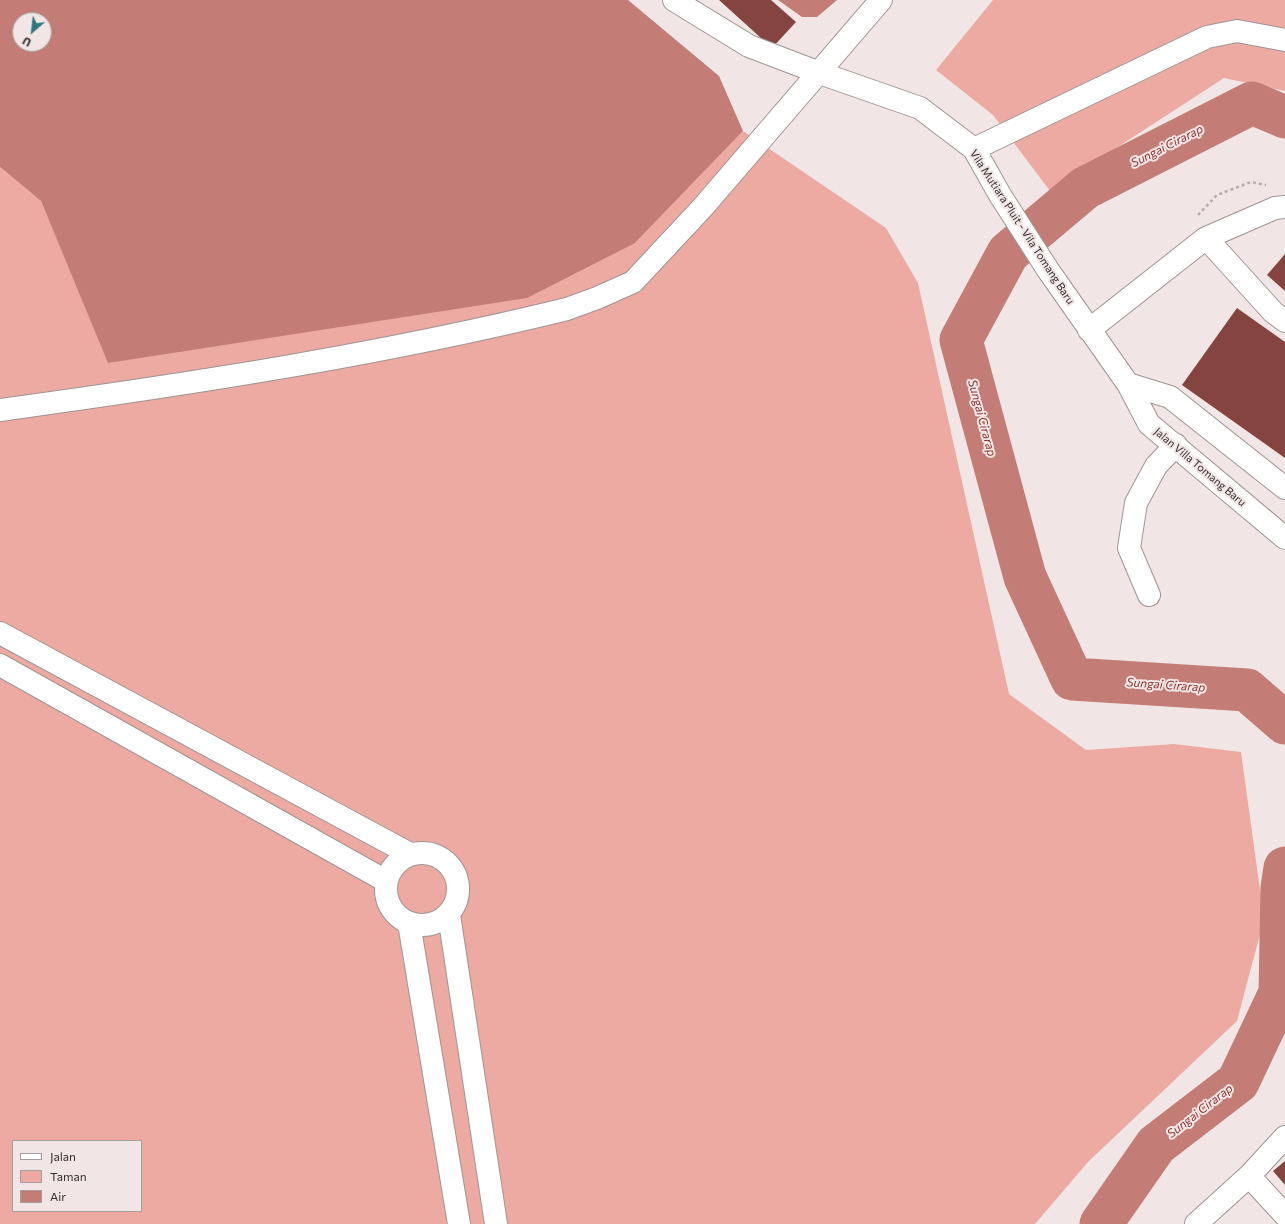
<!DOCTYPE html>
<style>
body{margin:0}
#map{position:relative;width:1285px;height:1224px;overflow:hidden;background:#f1e6e5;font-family:Commissioner,sans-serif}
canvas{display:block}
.legend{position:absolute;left:12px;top:1140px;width:130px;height:72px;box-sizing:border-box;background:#f1e6e5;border:1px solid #a59c9c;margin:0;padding:5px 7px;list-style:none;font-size:12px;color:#322e2e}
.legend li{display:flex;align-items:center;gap:8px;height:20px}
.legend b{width:20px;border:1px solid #a59c9c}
.north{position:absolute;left:12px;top:12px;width:40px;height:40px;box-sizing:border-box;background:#f1e6e5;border:1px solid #a59c9c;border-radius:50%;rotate:208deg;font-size:11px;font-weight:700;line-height:16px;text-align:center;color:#322e2e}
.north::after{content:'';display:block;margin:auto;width:14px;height:18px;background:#2f7880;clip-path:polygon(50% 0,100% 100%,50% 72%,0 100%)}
</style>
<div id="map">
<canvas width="1285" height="1224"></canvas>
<ul class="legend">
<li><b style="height:5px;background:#fff"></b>Jalan</li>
<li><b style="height:11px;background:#ecaaa3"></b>Taman</li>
<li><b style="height:11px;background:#c37c76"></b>Air</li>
</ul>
<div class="north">U</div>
</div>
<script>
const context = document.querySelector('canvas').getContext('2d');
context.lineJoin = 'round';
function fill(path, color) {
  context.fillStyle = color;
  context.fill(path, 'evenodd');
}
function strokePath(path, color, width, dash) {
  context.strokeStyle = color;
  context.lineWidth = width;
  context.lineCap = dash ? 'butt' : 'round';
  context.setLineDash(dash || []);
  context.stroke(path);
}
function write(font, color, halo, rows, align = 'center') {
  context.font = font + ' Commissioner,sans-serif';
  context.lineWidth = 4;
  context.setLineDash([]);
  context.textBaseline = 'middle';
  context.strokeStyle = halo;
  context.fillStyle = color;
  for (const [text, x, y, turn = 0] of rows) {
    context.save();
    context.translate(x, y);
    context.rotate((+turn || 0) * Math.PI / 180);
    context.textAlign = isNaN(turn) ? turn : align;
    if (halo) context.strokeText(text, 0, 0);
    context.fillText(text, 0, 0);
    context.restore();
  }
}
fill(new Path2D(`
 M993,0H1285V91L1224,78L1050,191L993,115L936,70Z
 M743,131L886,228L918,283L1009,694L1086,750L1174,744L1241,752L1264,919L1237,1021L1088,1162L1035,1224H0V167L41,201L109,363L635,243ZM13,1141H141V1211H13Z`), '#ecaaa3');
fill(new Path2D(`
 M0,0H628L719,76L743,131L635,243L527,298L108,363L41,201L0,167ZM20,20H44V44H20Z
 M778,0H837L817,17H802Z`), '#c37c76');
strokePath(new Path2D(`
 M1285,117L1252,103L1085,188L1008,253L961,340L1025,577L1072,679L1247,690L1285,723
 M1101,1224L1156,1145L1238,1082L1280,993L1282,888L1285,868`), '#c37c76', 43);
fill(new Path2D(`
 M719,0H771L796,22L772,48Z
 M1285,254V291L1267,275Z
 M1237,308L1285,342V458L1182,385Z
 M1285,1161V1185L1273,1171Z`), '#854440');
const street = new Path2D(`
 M974,149L1207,37L1237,31L1285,40
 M1206,238L1273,312L1285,321
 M1089,330L1206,238L1275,208L1285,207
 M1149,595L1129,548L1136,503L1156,466L1176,445
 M0,633L410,854
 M0,665L386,881
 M386 889a36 36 0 1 1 72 0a36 36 0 1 1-72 0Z
 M449,915L496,1224
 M409,923L459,1224
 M1249,1176L1285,1215
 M1196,1224L1249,1176L1285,1137`);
const secondary = new Path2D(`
 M674,0L749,46L817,72L920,108L974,149L1000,195L1048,270L1128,384L1149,424L1285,538
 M1128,384L1170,397L1285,488
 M0,410C190,384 380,355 567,309L597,298L633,282L703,207L881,0`);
strokePath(street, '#9f9594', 24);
strokePath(secondary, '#9f9594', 24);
strokePath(new Path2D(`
 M1198,215L1217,195L1251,182L1266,185`), '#b5acab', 2.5, [3, 3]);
strokePath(street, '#fff', 22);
strokePath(secondary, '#fff', 22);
write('11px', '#322e2e', '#f1e6e5', [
 ["Vila Mutiara Pluit - Vila Tomang Baru",1022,227,57],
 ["Jalan Villa Tomang Baru",1200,467,40]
]);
write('italic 12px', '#8c3431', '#f1e6e5', [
 ["Sungai Cirarap",1167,146,-27],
 ["Sungai Cirarap",982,418,75],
 ["Sungai Cirarap",1166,685,4],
 ["Sungai Cirarap",1200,1111,-38]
]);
</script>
